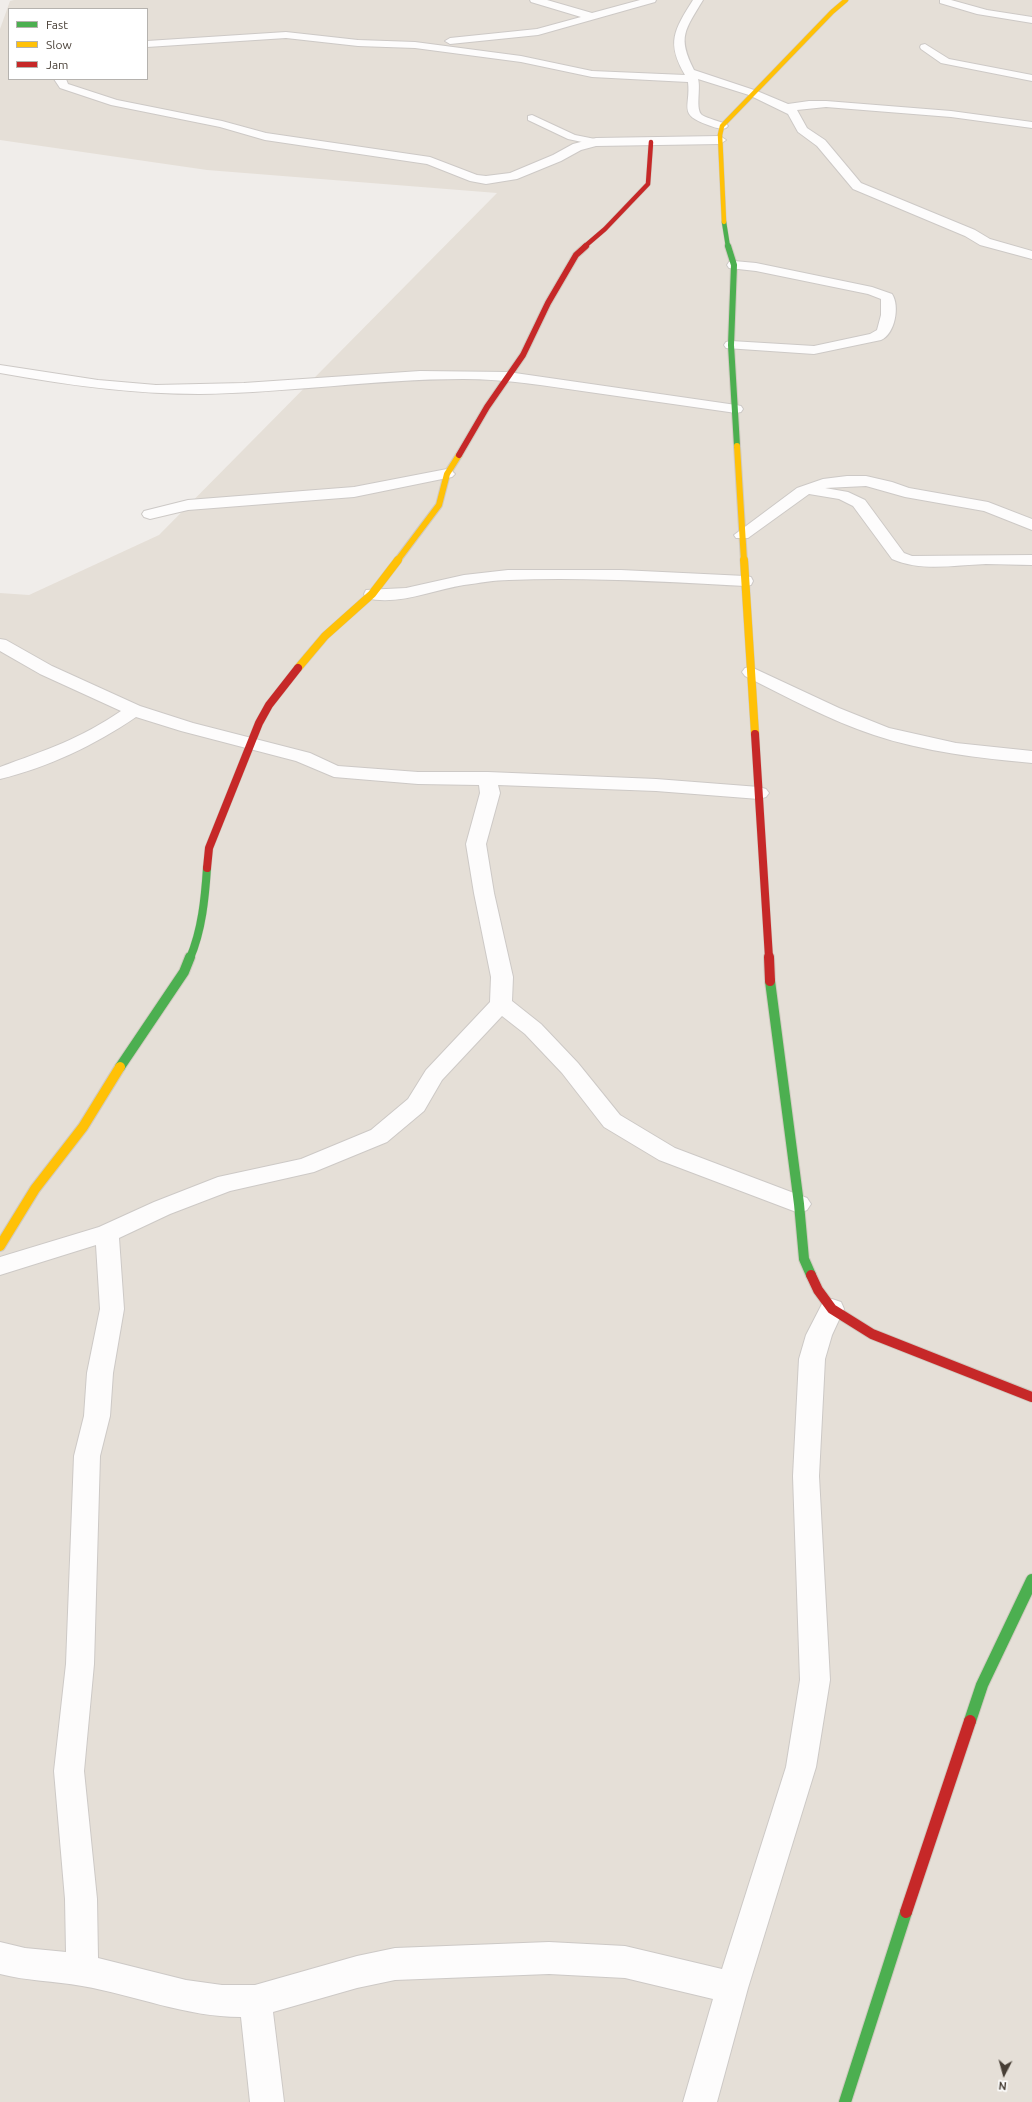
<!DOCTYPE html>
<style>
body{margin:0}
#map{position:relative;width:1032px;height:2102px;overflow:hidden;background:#f0edea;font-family:Ubuntu,sans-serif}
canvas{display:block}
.legend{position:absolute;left:8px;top:8px;width:140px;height:72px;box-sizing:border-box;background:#fff;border:1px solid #b5b2ae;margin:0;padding:5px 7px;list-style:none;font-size:12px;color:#473e35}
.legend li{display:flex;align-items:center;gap:8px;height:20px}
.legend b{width:20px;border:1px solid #b5b2ae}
.north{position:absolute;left:984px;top:2054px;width:40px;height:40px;-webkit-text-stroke:3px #fff;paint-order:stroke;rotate:186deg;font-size:11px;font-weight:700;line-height:16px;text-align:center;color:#473e35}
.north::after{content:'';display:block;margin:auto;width:14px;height:18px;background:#473e35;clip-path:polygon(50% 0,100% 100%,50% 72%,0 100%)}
</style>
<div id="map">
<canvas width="1032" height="2102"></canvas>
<ul class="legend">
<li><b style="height:5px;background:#4caf50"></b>Fast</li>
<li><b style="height:5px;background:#ffc107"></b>Slow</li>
<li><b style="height:5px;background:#c62828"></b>Jam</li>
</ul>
<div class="north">N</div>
</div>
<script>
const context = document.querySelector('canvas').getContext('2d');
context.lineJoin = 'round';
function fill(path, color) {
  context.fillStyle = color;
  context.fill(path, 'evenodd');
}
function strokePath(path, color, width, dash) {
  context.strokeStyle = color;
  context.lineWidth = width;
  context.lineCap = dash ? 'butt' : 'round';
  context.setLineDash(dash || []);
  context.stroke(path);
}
fill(new Path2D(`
 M14,0H1032V2102H0V593L29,595L159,535L497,193L207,170L0,140V29L10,1ZM9,9H147V79H9Z`), '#e5dfd7');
const lane = new Path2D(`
 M532,115L575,135L600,140L601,142L596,145L568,139L528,120V116Z`);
const street = new Path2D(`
 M530,0H547L592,13L640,0H656L655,2L538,35L450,44L445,41L450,38L537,29L581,17L531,2Z
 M693,0H703C685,30 677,37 694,70L757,91L788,104L809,101H826L951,111L1032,122V128L951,117L826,107L797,110L807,128L825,140L861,183L975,230L990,239L1032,251V259L980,245L965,236L853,189L817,146L798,132L788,114L749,95L698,79C701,88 695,110 702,115C709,119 719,121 726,124L728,126L726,128C720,130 714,127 708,125C677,114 691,107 688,82L592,77L521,62L415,48L358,46L286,38L147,47V41L286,32L358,40L415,42L521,56L592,71L685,75C666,43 674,30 693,0Z
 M940,0H951L987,10L1032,17V23L977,14L940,3Z
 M925,44L949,59L1032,75V81L941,63L921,49L920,47L921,45Z
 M54,79H66L68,84L117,100L222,121L266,133L430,157L477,175L486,176L510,173L553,155L573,144L596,138L720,136L726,140L720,144L596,146L581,150L561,161L517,179L486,184L470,181L427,164L265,140L220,127L111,105L60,88Z
 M734,261L756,263L872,287L892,294C900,306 895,334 881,340L814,354L726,348L724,345L726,342L731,341L814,346L870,334L877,330L881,315V299L868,294L756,271L729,268L727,265L729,262Z
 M0,365L98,380L156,385L244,383L420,371L508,372L736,405L741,406L743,409L741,412L736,413C687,406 638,399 589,392C547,386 506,379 463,379C375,379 288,393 199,394C132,394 66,385 0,373Z
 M447,469L452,471L455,474L452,477L354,497L188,510L150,519L144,517L142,514L144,511L188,500L354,487Z
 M847,476H866L892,482L909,488L988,502L1032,519V530L984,511L905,497L866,486L825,488L848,492L865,500L904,553L912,556L1032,555V565C1017,565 1001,564 986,564C955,565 921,572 892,559L853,506L839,499L809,494L748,538H736L734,535L797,488L823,479Z
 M508,570H621L745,576L751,577L753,581L751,585L745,586C667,582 588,577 509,580C495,580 479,583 464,585C433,590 398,606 366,598L364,594L366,590L406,588L464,575Z
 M0,639L6,640L52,666L140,706L193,723L310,753L338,766L418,772H488L656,779L759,787L766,789L769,793L766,797L759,799L656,791L498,785L500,793L486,844L494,893L513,977L512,1001L541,1024L578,1063L620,1115L675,1148L807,1198L811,1204L807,1210L799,1213L791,1210L659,1160L604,1127L562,1073L525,1034L502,1016L442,1080L424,1111L387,1142L314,1172L230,1191L170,1214L119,1238L124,1309L113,1373L110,1416L100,1456L94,1664L84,1771L97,1899L98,1958L186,1980L222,1985H255L357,1956L395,1948L549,1942L625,1946L722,1969L786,1767L800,1680L793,1476L799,1359L806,1335L823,1302L832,1299L841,1302L844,1309L832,1335L825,1359L819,1476L830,1680L816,1767L748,1988L717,2102H683L713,1999L625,1978L549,1974L395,1980L357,1988L273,2012L284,2102H250L241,2017C185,2017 135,1995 82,1986C54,1981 27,1981 0,1974V1942L25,1948L66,1952L65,1899L54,1771L66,1664L74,1456L84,1416L87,1373L100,1309L96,1245L0,1275V1257L99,1227L154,1202L218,1177L301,1159L371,1130L408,1099L426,1070L490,1002L491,977L474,893L466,844L480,793L479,785L418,784L334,777L296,761L181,731L136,717C95,745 49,767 0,779V767C46,750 80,739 121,711L40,674L0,651Z
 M751,667L839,708L889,728L956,743L1032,751V763C979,758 925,752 874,735C829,720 787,697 745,676L742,672L745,668Z`);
const fastFar4 = new Path2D(`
 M724,222L728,247`);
const fastFar3 = new Path2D(`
 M728,246L734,265L731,345L737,446`);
const fastFar2 = new Path2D(`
 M190,958C202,930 205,898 207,868`);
const fastFar1 = new Path2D(`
 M770,981L799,1204L804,1259L811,1275
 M120,1067L184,972L190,957`);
const fast = new Path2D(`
 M970,1721L982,1685L1032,1580
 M845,2102L906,1912`);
const slowFar3 = new Path2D(`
 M724,222L720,135L722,126L832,12L846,0`);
const slowFar2 = new Path2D(`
 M737,446L744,561
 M397,561L439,505L447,474L459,455`);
const slowFar1 = new Path2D(`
 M744,560L755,734
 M298,668L325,636L372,594L398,560`);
const slow = new Path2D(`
 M0,1246L35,1189L83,1127L120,1067`);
const jamFar4 = new Path2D(`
 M584,247L605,229L648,184L651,142`);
const jamFar3 = new Path2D(`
 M459,455L487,407L523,355L548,303L576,255L586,246`);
const jamFar2 = new Path2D(`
 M755,734L769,958
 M207,868L209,848L259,723L269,705L298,668`);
const jamFar1 = new Path2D(`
 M769,957L770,981
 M811,1275L818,1290L832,1309L872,1334L1032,1397`);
const jam = new Path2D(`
 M906,1912L970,1721`);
strokePath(lane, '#cdc9c6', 2);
strokePath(street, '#cdc9c6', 2);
strokePath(fastFar4, '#d0cac0', 5.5);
strokePath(fastFar3, '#d0cac0', 8);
strokePath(fastFar2, '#d0cac0', 9);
strokePath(fastFar1, '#d0cac0', 12);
strokePath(fast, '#d0cac0', 14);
strokePath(slowFar3, '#d0cac0', 5.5);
strokePath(slowFar2, '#d0cac0', 8);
strokePath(slowFar1, '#d0cac0', 9);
strokePath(slow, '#d0cac0', 12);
strokePath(jamFar4, '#d0cac0', 5.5);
strokePath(jamFar3, '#d0cac0', 8);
strokePath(jamFar2, '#d0cac0', 9);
strokePath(jamFar1, '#d0cac0', 12);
strokePath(jam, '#d0cac0', 14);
fill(lane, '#fdfcfc');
fill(street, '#fdfcfc');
strokePath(fastFar4, '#4caf50', 4.5);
strokePath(fastFar3, '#4caf50', 6);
strokePath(fastFar2, '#4caf50', 8);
strokePath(fastFar1, '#4caf50', 10);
strokePath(fast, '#4caf50', 12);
strokePath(slowFar3, '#ffc107', 4.5);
strokePath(slowFar2, '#ffc107', 6);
strokePath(slowFar1, '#ffc107', 8);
strokePath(slow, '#ffc107', 10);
strokePath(jamFar4, '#c62828', 4.5);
strokePath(jamFar3, '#c62828', 6);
strokePath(jamFar2, '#c62828', 8);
strokePath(jamFar1, '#c62828', 10);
strokePath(jam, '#c62828', 12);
</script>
